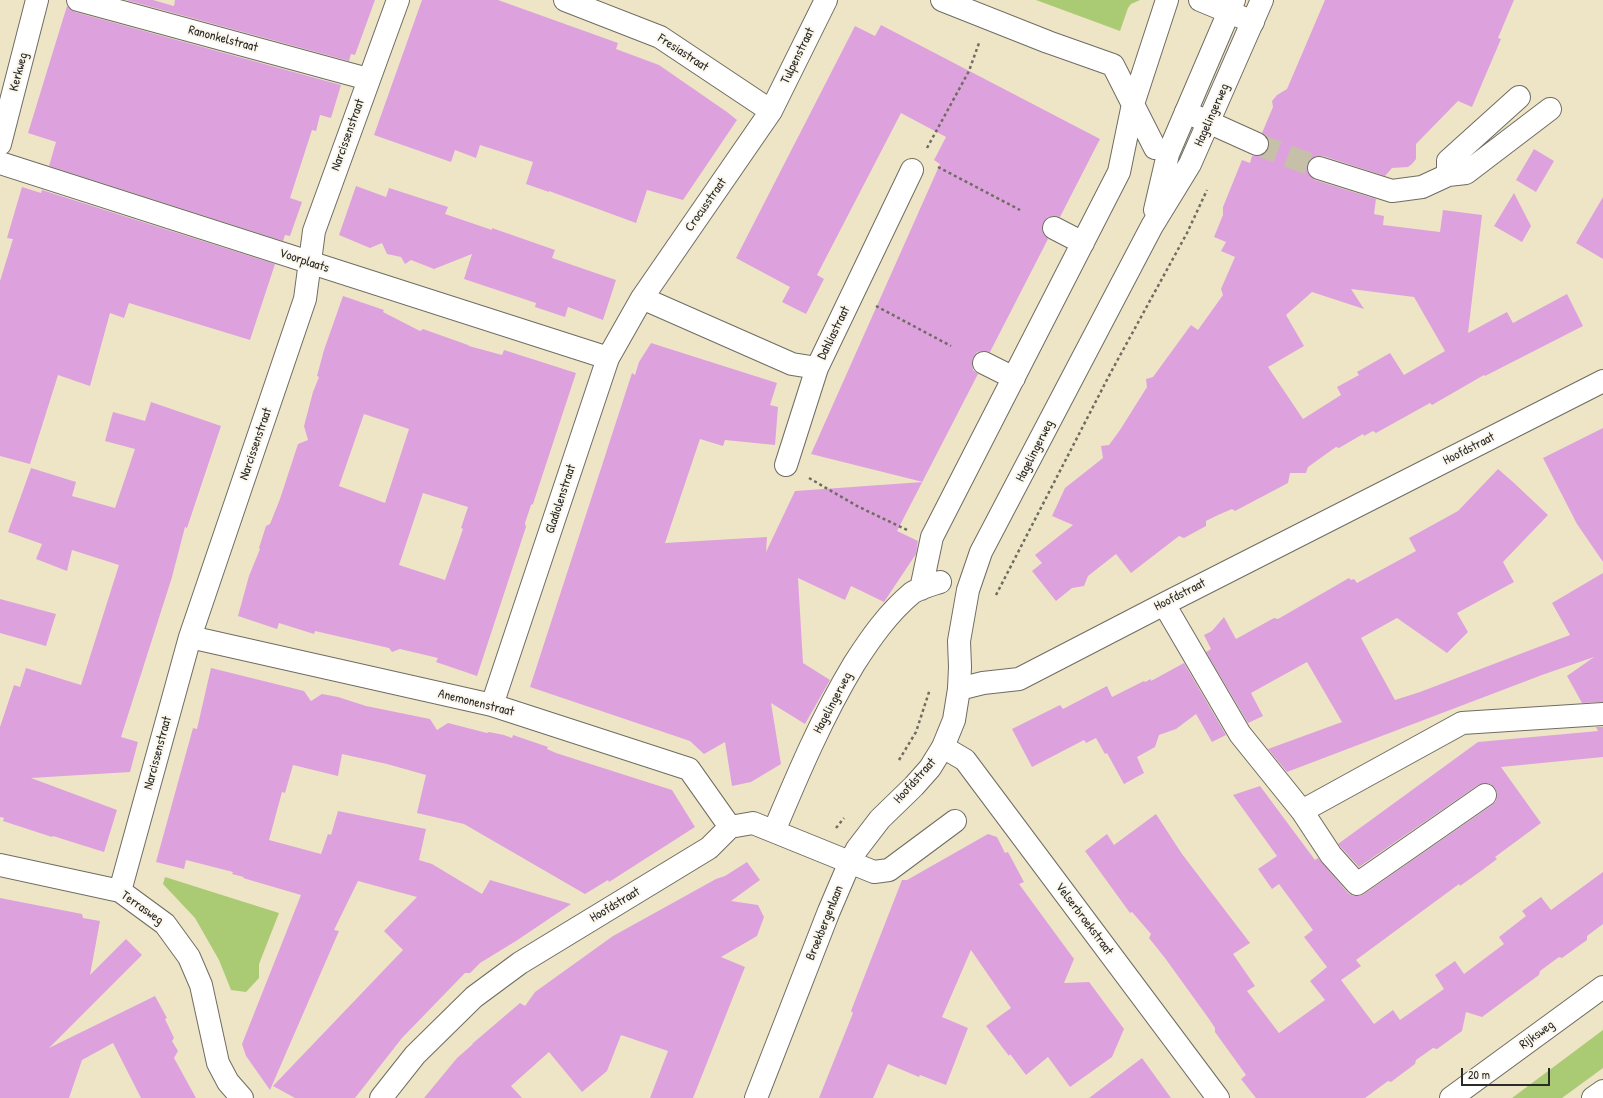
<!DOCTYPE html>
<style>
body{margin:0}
#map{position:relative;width:1603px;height:1098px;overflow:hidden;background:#eee5c7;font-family:"Patrick Hand",sans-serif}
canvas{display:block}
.scale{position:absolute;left:1461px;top:1068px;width:89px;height:18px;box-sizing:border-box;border:2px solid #2b2b2b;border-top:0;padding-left:5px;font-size:12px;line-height:14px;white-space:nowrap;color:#2b2b2b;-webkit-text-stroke:3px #fbf7ec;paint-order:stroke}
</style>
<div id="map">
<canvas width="1603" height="1098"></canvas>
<div class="scale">20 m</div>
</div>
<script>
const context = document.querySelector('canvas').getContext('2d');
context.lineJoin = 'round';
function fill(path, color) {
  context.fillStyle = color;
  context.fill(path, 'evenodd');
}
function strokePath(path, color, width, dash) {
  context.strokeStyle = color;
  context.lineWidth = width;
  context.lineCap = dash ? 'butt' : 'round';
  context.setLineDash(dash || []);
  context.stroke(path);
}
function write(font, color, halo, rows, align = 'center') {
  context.font = font + ' "Patrick Hand",sans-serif';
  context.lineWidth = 4;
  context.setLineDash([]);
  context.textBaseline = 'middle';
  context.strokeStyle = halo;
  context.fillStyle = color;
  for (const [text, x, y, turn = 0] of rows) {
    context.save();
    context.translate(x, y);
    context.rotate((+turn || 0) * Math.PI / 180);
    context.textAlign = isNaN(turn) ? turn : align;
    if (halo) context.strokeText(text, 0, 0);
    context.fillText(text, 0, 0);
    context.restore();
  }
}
fill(new Path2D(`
 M1036,0H1140L1131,4L1128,8L1120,31Z
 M165,877L279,913L259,964V978L246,992L231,990L219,960L195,918L163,884Z
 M1603,1030V1068L1562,1098H1512Z`), '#aacb73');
fill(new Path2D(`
 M126,0H153L174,6L175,0H375L355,55L351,54L349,61Z
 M422,0H498L618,43L616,49L659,65L727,112L737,120L683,200L647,190L636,223L549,191V192L526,184L533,162L480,145L476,158L455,150L451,162L374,135Z
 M1325,0H1514L1498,38L1501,39L1472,107L1458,101L1416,144V159L1412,164L1408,167L1392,168L1385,176L1323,156H1317L1310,159L1307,164V170L1310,176L1315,180L1376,199L1374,214L1384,216L1383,225L1440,232L1443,210L1482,215L1468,333L1507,312L1513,323L1567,294L1583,326L1485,376L1484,375L1432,405L1430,403L1376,433L1373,431L1364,436L1363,434L1339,448L1336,447L1308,467L1306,473H1290L1288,483L1235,511L1232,509L1218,515L1206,521V526L1184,538L1179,536L1131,573L1116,554L1088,576L1084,586L1072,588L1056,601L1032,571L1042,563L1035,555L1073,525L1052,516L1065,488L1103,458L1101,446L1109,445L1120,430L1147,387L1146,379L1153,377L1191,325L1198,330L1223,295L1221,289L1235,257L1221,251L1226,242L1214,237L1223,215V207L1242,160L1250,163L1252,156H1259L1264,154L1268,149L1269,142L1267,136L1262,133L1273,107L1272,101L1277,95L1287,89ZM1351,289L1414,297L1445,351L1404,375L1390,353L1357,372L1359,375L1337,387L1341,395L1303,419L1268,367L1304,346L1286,315L1312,292L1364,309Z
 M67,6L75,12L341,85L331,118L320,115L316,131L312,130L290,198L302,202L290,236L285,235L283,241L49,166L56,142L28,133Z
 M881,25L1100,139L1060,217L1054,216L1048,217L1043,223L1042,229L1043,234L1048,239L990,352L984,351L977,352L973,358L972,363L973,370L978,374L897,531L918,541L916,554L884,602L851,586L845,600L798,578L803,663L830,680L805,724L771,703L781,764L751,782L732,786L725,742L704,754L690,741L530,687L632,373L635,375L639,362L651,343L777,383L770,405L778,407L775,445L725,440L723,446L700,439L665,543L767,537L766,552L795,491L923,482L811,454L940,164L934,160L946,137L901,113L817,275L824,279L806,314L782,302L790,287L736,258L855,26L875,36Z
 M1534,149L1554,161L1536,192L1516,180Z
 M356,186L386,197L389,188L448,207L445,214L492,230V228L555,250L552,258L616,280L603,320L568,307L565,317L535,307L536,303L464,279L472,254L434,269L411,260L405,264L401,257L387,254L382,243L370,248L339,235Z
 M22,187L41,193L42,190L275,264L250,340L129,303L124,318L110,313L90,386L58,375L30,464L0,456V281L13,239L7,238Z
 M1514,193L1531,226L1522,242L1494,226Z
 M1603,197V259L1576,243Z
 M343,296L384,310L383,312L420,331L423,329L468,345L469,346L502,355L504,350L576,373L533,504L531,505L525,523L526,527L523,536L477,676L436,662L438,658L400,649L392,652L389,648L315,631L314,634L279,623L277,629L238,616L249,576L260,549L259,548L266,526L270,524L280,499L298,444L308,440L304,426L313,392L319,377L317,376L324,350ZM364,414L409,429L385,503L339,486ZM423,493L468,507L461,528L463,529L445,580L399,565Z
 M151,402L221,426L187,528L185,527L172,577L121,737L138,742L130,772L31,778L117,810L104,852L53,836L52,837L3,821L4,818L0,817V727L14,685L20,687L26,668L81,685L119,565L72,550L67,571L36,559L42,544L8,532L31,468L76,482L72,496L115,508L135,449L105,441L113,412L145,421Z
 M1603,428V562L1577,524L1543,458Z
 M1498,469L1513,482L1548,515L1503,562L1514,582L1457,613L1468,632L1447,653L1397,618L1361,638L1395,700L1420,692L1570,635L1552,603L1603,573V702L1582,703L1567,676L1594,657L1542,675L1287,772L1268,749L1342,722L1307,662L1251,693L1263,716L1248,723L1206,652L1211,649L1204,635L1212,631L1224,617L1236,639L1274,618L1278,619L1349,578L1351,580L1354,579L1357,583L1416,551L1409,538L1458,511Z
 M0,599L56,614L46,646L0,633Z
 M1184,663L1226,735L1212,742L1196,714L1176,729L1159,735L1155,747L1137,757L1144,773L1124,784L1107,753L1105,754L1096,738L1086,743L1084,740L1032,767L1012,729L1060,705L1063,709L1107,686L1112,697L1144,681L1145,682L1151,679V681Z
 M211,668L304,691L311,701L322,694L338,697L366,706L430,719L437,730L448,723L487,733L489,732L504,735L512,738L513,735L548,747L547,749L556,753L672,790L695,827L609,882L608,880L585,894L464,824L417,813L426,775L387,764L342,754L338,776L293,765L285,793L282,792L269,840L321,854L328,834L331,835L338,811L426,829L419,860L432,864L482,894L490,880L571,904L516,941L480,963L470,973H465L402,1038L355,1098H295L273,1086L403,950L384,931L417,897L358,881L334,930L339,931L270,1090L246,1056L242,1044L301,895L243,878L244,877L232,874L233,872L186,860L184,869L156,862L193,728L197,729Z
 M1596,727H1603V757L1501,767L1541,823L1495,857L1497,859L1481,871L1460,886L1459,884L1356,960L1361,966L1341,980L1374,1024L1393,1010L1400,1020L1444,989L1435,975L1455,961L1464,974L1504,944L1499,937L1526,916L1522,911L1541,897L1551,910L1603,872V924L1587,936V940L1562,958L1559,957L1540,971L1539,975L1482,1017L1466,1012L1462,1031L1437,1049L1433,1048L1416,1060L1415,1064L1391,1082L1388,1081L1365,1098H1256L1241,1079L1246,1075L1215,1032V1028L1209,1019L1165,958L1149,938L1151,934L1132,912L1130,913L1085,851L1107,834L1114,845L1156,814L1182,854L1250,943L1233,954L1255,986L1247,991L1279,1033L1325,1000L1310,981L1327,967L1304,937L1313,930L1279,884L1272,889L1258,869L1277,856L1233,795L1260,786L1315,860L1318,858L1348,893L1353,896H1359L1364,894L1492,805L1496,801L1497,794L1495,788L1490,784L1484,783L1478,785L1359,867L1338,844L1478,742L1598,731Z
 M988,834L997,837L1005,853L1008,852L1024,882L1019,884L1074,959L1064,983L1089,982L1124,1029L1112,1057L1070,1087L1048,1057L1026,1075L1010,1054L1009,1056L986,1026L1011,1008L971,950L942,1017L968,1028L946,1085L920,1075L919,1077L888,1064L873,1098H819L853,1013L851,1011L863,980L902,880H907Z
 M747,862L760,880L731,901L758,905L764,917L757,936L721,957L745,967L693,1098H650L668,1051L621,1035L607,1071L582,1092L549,1052L511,1086L522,1098H424L457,1058L473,1044H472L520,1003L525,1006L535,992L613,936L716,879L725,876Z
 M0,898L82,914L83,918L100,921L90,975L126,939L142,955L49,1048L155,996L167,1018L165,1019L174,1038L172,1041L178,1051L174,1058L196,1098H141L113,1043L82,1060L69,1098H0Z
 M1142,1058L1171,1098H1089Z`), '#dda2de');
strokePath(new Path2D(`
 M1257,144L1319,168`), '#c7c0a8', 22, [22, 11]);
const minor = new Path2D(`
 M78,0L368,79
 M565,0L660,37L771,111
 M942,0L1048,42L1113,65L1155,148
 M1200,0L1253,22
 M1186,112L1257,144
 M0,144L37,0
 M0,163L608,358
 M1319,168L1392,191L1422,187L1448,175L1466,173L1550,109
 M1448,175V161L1519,97
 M1054,228L1083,243
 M642,298L792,364L817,368L912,170
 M984,363L1014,378
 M786,465L817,368
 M921,589L932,537L1119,172L1133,104L1167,0
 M1164,604L1240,734L1302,811L1462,723L1603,714
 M190,637L492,705L689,769L730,827
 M959,689L983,683L1019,679L1164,604L1603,381
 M492,705L608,358L642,298L771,111L826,0
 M943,747L965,760L1218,1098
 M1302,811L1331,855L1357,884L1485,795
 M774,831C798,774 822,717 854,664C870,639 888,613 912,593C919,588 931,585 940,582
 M0,865L120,891L165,924L189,957L201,985L218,1063L228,1082L242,1098
 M120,891L190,637L305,299L314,231L398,0
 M381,1098L415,1055L474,997L520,963L709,848L730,827L753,823L874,872L889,870L955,821
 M1451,1098L1603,987`);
const major = new Path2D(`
 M1155,210L1168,154L1234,0
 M756,1098L829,911L850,862L857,849L880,819L914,786L930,768L943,747L954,720L959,689L960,667L959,641L968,590L981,552L1152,226L1190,164L1262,0
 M1593,1098L1603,1091`);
strokePath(minor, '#6f6c62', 24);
strokePath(major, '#6f6c62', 24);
strokePath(new Path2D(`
 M927,148L969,71L979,43
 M938,167L1020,210
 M876,306L951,346
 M809,478L857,506L907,530
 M996,595L1111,372L1187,233L1207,190
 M899,760L916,732L930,689
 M836,828L844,818`), '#6f6c62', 2.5, [3, 3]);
strokePath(minor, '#fff', 22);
strokePath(major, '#fff', 22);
write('13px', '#2b2b2b', '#fbf7ec', [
 ["Ranonkelstraat",223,39,15],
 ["Fresiastraat",683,53,33],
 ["Tulpenstraat",798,56,-64],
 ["Kerkweg",19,72,-75],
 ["Hagelingerweg",1212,115,-66],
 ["Narcissenstraat",348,135,-70],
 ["Crocusstraat",706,205,-55],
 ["Voorplaats",304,261,18],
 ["Dahliastraat",834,333,-64],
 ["Narcissenstraat",256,444,-71],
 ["Hoofdstraat",1469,449,-27],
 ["Hagelingerweg",1035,451,-63],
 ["Gladiolenstraat",561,499,-72],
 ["Hoofdstraat",1180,595,-27],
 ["Anemonenstraat",476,703,14],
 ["Hagelingerweg",833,703,-62],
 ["Narcissenstraat",158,753,-75],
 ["Hoofdstraat",915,781,-48],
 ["Hoofdstraat",615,905,-31],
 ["Terrasweg",142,908,35],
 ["Velserbroekstraat",1084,919,53],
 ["Broekbergenlaan",825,923,-68],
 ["Rijksweg",1537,1035,-36]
]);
</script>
